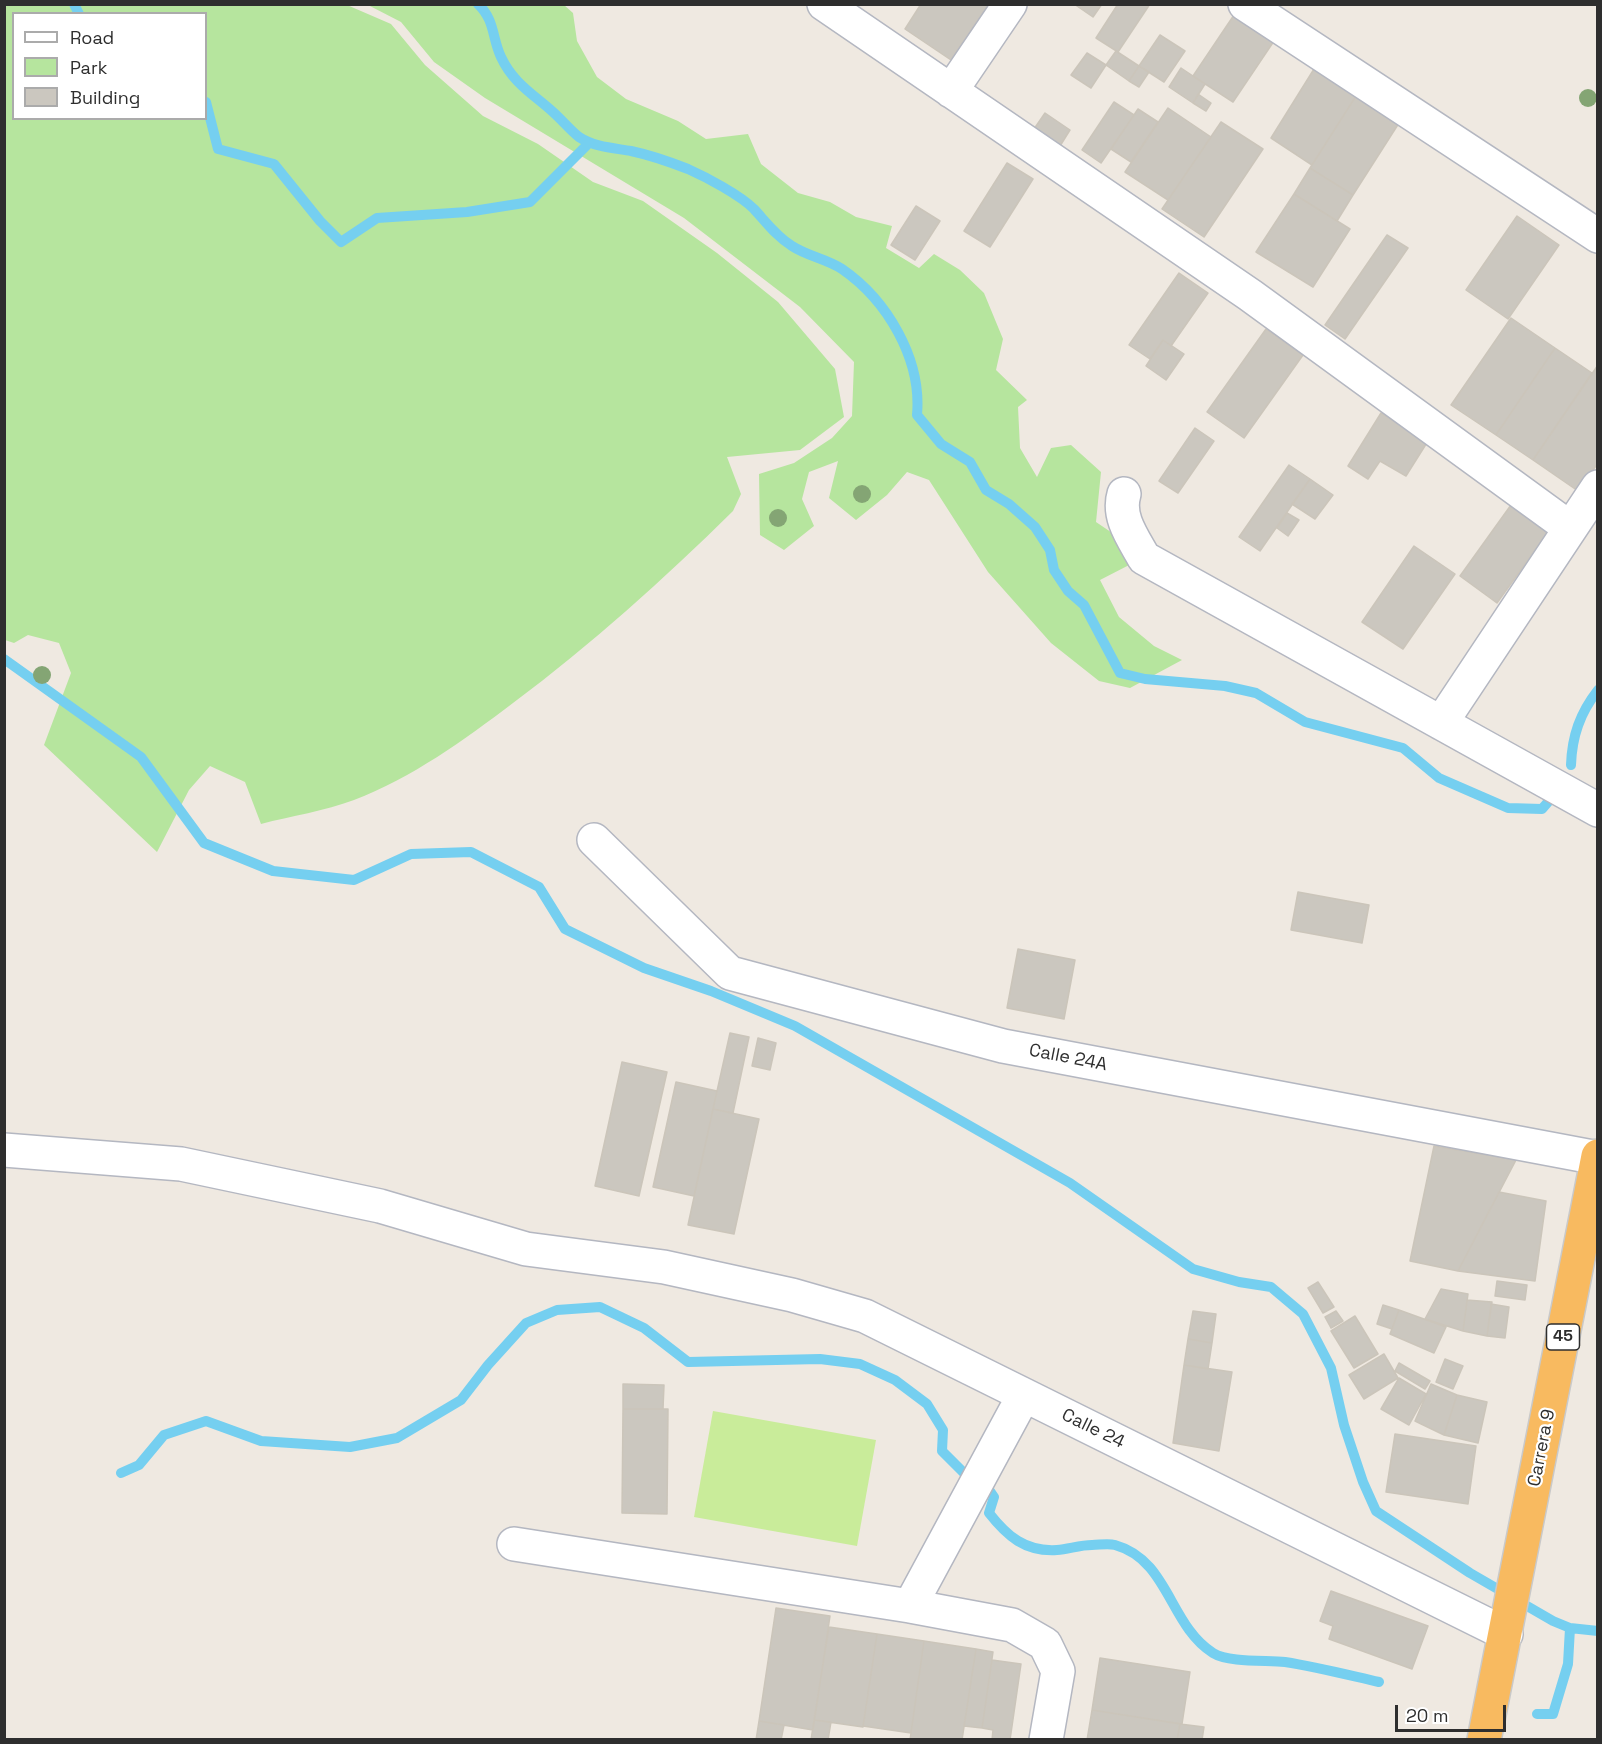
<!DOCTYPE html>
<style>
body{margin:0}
#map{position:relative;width:1602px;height:1744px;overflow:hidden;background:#efe9e1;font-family:"Space Grotesk",sans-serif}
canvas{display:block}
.frame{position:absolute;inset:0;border:6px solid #2e2e2e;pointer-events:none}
.legend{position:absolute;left:12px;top:12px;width:195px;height:108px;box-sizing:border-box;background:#fff;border:2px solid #ababab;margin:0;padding:8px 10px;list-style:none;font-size:18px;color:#2e2e2e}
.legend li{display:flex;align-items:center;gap:12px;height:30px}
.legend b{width:30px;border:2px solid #ababab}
.scale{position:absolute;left:1395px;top:1705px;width:111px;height:27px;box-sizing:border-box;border:3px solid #2e2e2e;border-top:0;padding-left:8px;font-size:18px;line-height:21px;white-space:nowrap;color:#2e2e2e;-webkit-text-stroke:4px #fff;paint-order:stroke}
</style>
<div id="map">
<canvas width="1602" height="1744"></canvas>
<div class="frame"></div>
<ul class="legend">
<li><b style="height:8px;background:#fff"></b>Road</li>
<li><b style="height:16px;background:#b6e59e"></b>Park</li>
<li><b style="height:16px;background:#cbc7bf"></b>Building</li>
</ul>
<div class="scale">20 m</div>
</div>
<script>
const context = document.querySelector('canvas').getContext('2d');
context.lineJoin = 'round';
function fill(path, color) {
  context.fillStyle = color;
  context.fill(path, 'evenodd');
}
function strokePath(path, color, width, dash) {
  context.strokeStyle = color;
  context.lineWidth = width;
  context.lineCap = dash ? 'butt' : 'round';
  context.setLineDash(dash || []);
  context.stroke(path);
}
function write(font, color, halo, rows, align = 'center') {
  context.font = font + ' "Space Grotesk",sans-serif';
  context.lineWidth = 4.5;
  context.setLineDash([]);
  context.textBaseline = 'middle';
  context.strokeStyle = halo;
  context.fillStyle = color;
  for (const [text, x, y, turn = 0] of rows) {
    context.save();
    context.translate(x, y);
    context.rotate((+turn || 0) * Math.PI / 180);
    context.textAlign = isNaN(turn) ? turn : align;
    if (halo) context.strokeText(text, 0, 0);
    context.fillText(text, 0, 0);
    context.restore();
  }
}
fill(new Path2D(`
 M347,5L391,24L425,65L483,116L538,144L593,182L643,201L717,253L778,302L835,369L844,417L800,450L727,457L741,494L733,511C663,580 592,644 513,703C464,740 412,778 354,800C325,811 291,816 261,824L245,782L210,766L189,790L157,852L44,745L71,673L59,643L28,635L14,643L5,640V5ZM14,14H206V118H14Z
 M368,5H564L573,13L577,41L597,77L626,99L678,121L706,139L748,134L761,164L798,193L830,202L856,217L892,226L886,248L919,268L934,254L960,270L984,293L1003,339L996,370L1027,400L1018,407L1020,448L1037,477L1051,448L1071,445L1101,472L1096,522L1130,545L1133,563L1100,580L1119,617L1154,646L1182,660L1130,688L1099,681L1051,643L988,572L929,480L907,472L887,495L856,520L829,498L838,461L809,472L802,499L814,526L784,550L760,535L759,474L794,463L832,438L852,416L854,362L800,307L684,218L485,98L434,62L401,22Z`), '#b6e59e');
fill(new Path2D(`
 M713,1411L876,1440L857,1546L694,1517Z`), '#c9ec9a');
strokePath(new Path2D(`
 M74,4L79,14
 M478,4C495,20 492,38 501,57C513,83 533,94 553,112C562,120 570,130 579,137C594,147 614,148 631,151C650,155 670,162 688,169C706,177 740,195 754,209C766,222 776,236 792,246C807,256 827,259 842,269C887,300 922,359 917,415L941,444L970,462L986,490L1009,504L1035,527L1050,550L1054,570L1068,591L1084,605L1120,673L1145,679L1225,686L1256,693L1305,722L1403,748L1439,778L1508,808L1542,809L1554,795
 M206,102L218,149L274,164L320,221L341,242L377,218L467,212L530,202L589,143
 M4,659L141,757L204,843L273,871L354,880L411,854L471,852L539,887L565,929L644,968L711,991L795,1026L1070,1183L1193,1269L1239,1282L1271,1287L1303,1314L1331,1368L1344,1425L1363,1482L1376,1511L1470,1573L1553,1621L1570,1628L1598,1631
 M1571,765C1572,736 1580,713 1598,690
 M121,1473L139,1465L164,1435L206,1421L261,1441L350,1447L397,1438L461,1400L488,1365L526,1323L557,1310L600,1307L644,1328L688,1362L820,1359L860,1364L895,1380L927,1404L943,1430L942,1451L965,1474L985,1484L994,1497L989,1513C1007,1536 1025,1552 1057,1550C1069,1549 1080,1545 1092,1545C1099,1545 1108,1543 1115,1545C1169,1560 1169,1625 1213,1653C1229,1663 1267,1660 1285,1662C1317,1667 1348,1675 1379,1682
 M1537,1714H1553L1568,1664L1570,1628`), '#75cff0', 10);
const building = new Path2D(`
 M921,4H989L951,60L905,29Z
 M1074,4H1102L1093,17Z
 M1118,4H1150L1118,52L1096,38Z
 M1234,15L1274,41L1233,102L1193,76Z
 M1160,35L1185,51L1164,82L1139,66Z
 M1116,51L1139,66L1129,81L1106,65Z
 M1087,53L1106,65L1091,88L1071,75Z
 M1139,66L1149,72L1139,87L1129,81Z
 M1181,68L1205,84L1193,103L1169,87Z
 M1314,69L1356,96L1312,165L1271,138Z
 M1198,94L1211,103L1206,111L1193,103Z
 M1356,96L1399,123L1353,195L1310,168Z
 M1114,102L1134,115L1101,163L1082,150Z
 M1168,108L1211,137L1168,200L1125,172Z
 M1138,109L1158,122L1131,162L1111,149Z
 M1045,113L1070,130L1060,146L1034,129Z
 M1221,122L1263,149L1204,237L1162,209Z
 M1007,163L1033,179L990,247L964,231Z
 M1310,168L1353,195L1337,221L1294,194Z
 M1294,194L1350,229L1313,287L1256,252Z
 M916,206L940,221L915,260L891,245Z
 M1517,216L1559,245L1508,319L1466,290Z
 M1387,235L1408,248L1345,339L1325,325Z
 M1179,273L1208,293L1171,346L1163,340L1150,359L1129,345Z
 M1511,318L1555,348L1496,435L1451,405Z
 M1266,329L1303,355L1244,438L1207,412Z
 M1163,340L1184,354L1166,380L1146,366Z
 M1555,348L1592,373L1533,460L1496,435Z
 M1598,365V463L1578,491L1533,460Z
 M1381,413L1428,441L1406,476L1380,461L1368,479L1348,466Z
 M1195,428L1214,441L1178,493L1159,481Z
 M1289,465L1310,479L1260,551L1239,537Z
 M1310,479L1333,495L1315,519L1292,504Z
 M1516,498L1554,524L1497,603L1460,576Z
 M1287,513L1299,520L1288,536L1277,528Z
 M1414,546L1455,574L1403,649L1362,622Z
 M1298,892L1369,905L1362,943L1291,930Z
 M1018,949L1075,960L1064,1019L1007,1008Z
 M730,1033L749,1037L733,1113L713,1109Z
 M758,1038L776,1043L770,1070L752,1066Z
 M622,1062L667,1072L639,1196L595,1186Z
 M676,1082L717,1091L694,1196L653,1187Z
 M713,1109L759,1119L734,1234L688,1225Z
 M1434,1146L1516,1160L1458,1271L1410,1261Z
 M1499,1192L1546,1201L1535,1281L1458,1271Z
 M1497,1281L1527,1285L1525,1300L1495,1296Z
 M1318,1282L1334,1307L1323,1313L1308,1288Z
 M1441,1289L1468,1294L1463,1331L1425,1319Z
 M1467,1300L1492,1302L1487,1336L1463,1331Z
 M1491,1304L1509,1307L1505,1338L1487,1336Z
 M1383,1305L1399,1310L1392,1329L1377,1324Z
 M1399,1310L1446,1327L1434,1353L1390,1334Z
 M1193,1311L1216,1314L1212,1343L1188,1339Z
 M1336,1311L1343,1321L1331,1328L1325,1317Z
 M1355,1316L1378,1354L1354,1368L1331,1331Z
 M1188,1339L1212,1343L1208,1369L1184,1365Z
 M1384,1354L1398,1378L1364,1399L1349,1375Z
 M1445,1359L1463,1366L1453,1389L1436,1382Z
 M1399,1363L1430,1381L1425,1389L1395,1371Z
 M1184,1365L1232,1372L1219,1451L1173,1443Z
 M1399,1378L1426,1394L1409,1425L1381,1409Z
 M623,1384L664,1385L663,1409H623Z
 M1431,1384L1457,1395L1444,1435L1415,1421Z
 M1457,1395L1487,1402L1478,1443L1444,1435Z
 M623,1409H668L667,1514L622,1513Z
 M1395,1434L1476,1446L1468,1504L1386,1492Z
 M1331,1591L1428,1626L1412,1669L1329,1639L1333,1626L1320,1621Z
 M776,1608L830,1616L813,1730L759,1721Z
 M829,1627L877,1634L863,1727L814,1720Z
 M877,1634L924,1641L911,1733L863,1726Z
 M924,1641L976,1649L962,1740H910Z
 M976,1649L993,1652L982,1728L964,1726Z
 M1100,1658L1190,1672L1182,1724L1092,1710Z
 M992,1660L1021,1664L1010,1740H992L993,1730L982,1728Z
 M1092,1710L1180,1724L1177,1740H1087Z
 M814,1720L831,1722L828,1740H811Z
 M759,1721L784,1725L781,1740H756Z
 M1180,1724L1204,1727L1202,1740H1177Z`);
fill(building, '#cbc7bf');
strokePath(building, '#cbc5ba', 1.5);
const minor = new Path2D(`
 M824,4L1250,295L1570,528
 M1245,4L1598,236
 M951,91L1010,4
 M1124,494C1117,517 1133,538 1144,558L1598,810
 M1441,723L1598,487
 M594,840L730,973L1003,1046L1598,1158
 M4,1150L181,1164L380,1206L526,1249L664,1267L792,1295L865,1316L1506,1634
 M514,1544L910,1606L1012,1625L1045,1644L1058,1671L1046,1740
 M910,1606L1024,1395`);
const trunk = new Path2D(`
 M1484,1740L1598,1156`);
strokePath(minor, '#b4b7c1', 36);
strokePath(trunk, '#c9c9c9', 36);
strokePath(minor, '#fff', 33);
strokePath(trunk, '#f8ba60', 33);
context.fillStyle = '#84a574';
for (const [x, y] of [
 [1588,98],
 [862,494],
 [778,518],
 [42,675]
]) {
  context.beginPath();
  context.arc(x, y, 9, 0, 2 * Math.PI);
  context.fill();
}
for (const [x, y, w] of [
 [1563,1337,33]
]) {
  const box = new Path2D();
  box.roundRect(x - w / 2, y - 13, w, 26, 4.5);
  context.fillStyle = '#fff';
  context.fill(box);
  strokePath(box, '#2e2e2e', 1.5);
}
write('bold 16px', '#2e2e2e', null, [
 ["45",1563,1337]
]);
write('18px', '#2e2e2e', '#fff', [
 ["Calle 24A",1068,1058,11],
 ["Calle 24",1093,1429,26],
 ["Carrera 9",1542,1448,-79]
]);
</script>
